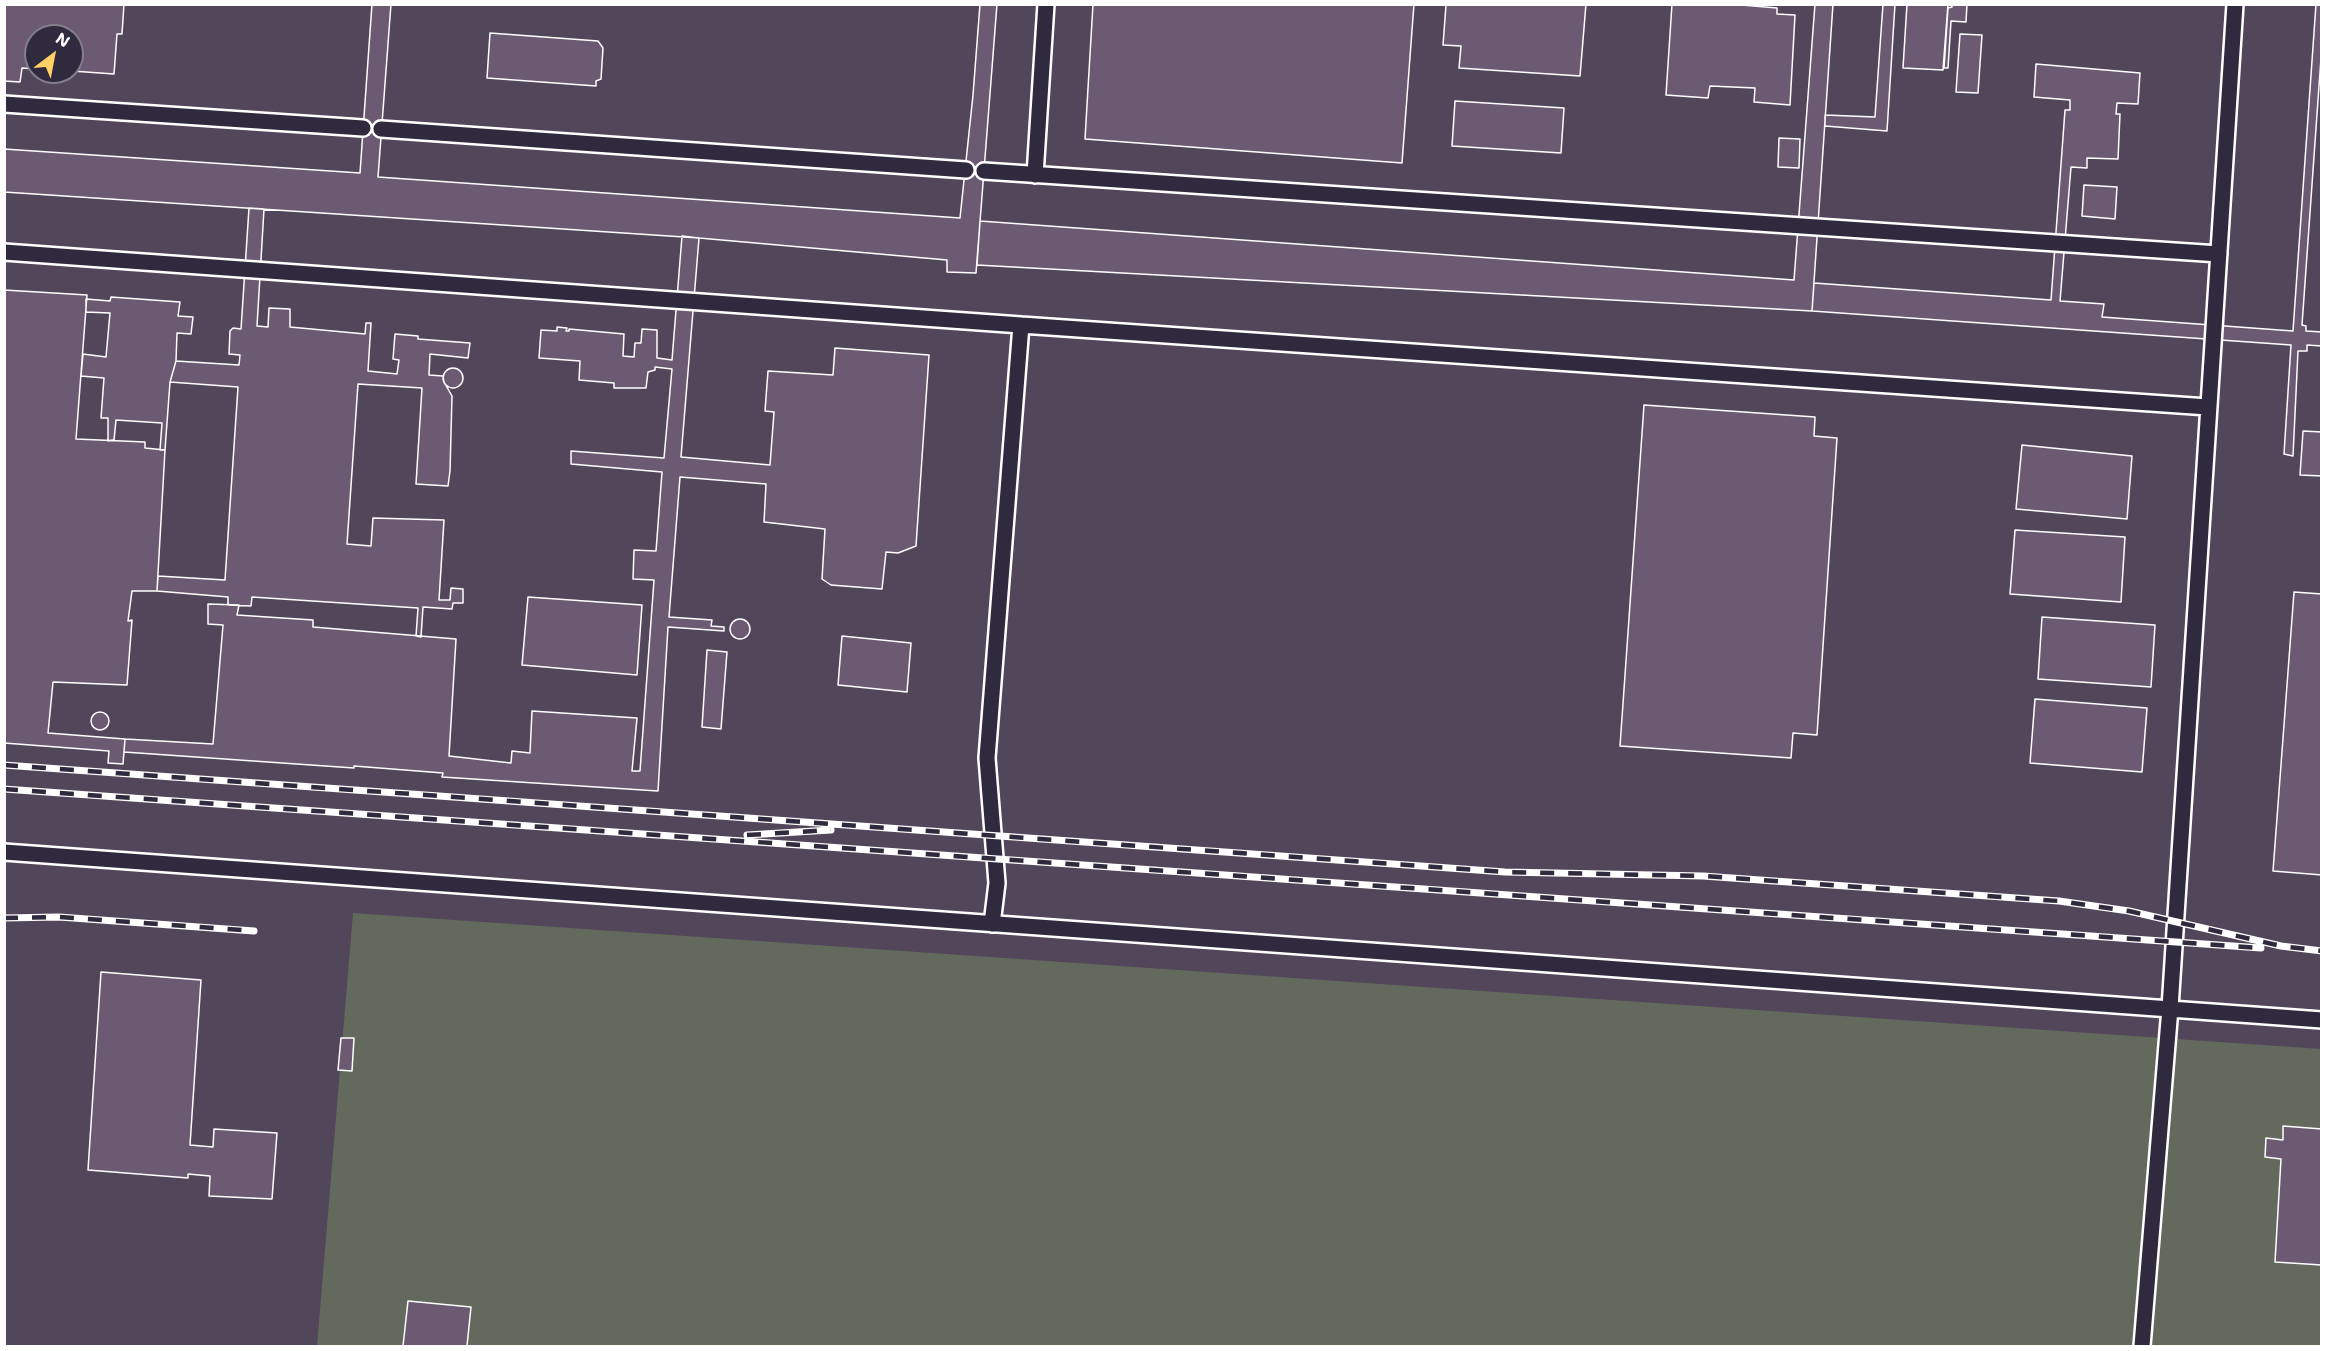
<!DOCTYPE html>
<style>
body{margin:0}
#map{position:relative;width:2326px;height:1351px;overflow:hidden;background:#41384d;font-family:"Shantell Sans",sans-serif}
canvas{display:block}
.frame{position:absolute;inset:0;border:6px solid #fff;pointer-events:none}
.north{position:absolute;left:24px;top:24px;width:60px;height:60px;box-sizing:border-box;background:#2f2a3d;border:2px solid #827f8b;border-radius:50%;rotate:32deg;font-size:16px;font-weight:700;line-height:24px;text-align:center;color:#fff}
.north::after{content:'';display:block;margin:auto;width:21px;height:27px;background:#ffd166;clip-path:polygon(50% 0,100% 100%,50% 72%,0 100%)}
</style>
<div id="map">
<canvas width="2326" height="1351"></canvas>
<div class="frame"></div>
<div class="north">N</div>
</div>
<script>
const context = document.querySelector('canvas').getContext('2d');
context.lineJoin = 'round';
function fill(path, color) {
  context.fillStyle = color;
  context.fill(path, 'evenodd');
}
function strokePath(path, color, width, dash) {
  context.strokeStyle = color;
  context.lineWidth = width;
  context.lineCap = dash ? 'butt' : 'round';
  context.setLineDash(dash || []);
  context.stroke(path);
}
fill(new Path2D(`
 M5,5H2321V1346H5ZM36,36H72V72H36Z`), '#52465b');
fill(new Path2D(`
 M353,913L2321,1049V1346H317Z`), '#636a5d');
const building = new Path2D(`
 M4,4H124L122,34H117L114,74L72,71V36H36V69L22,68L20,82L4,81Z
 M372,4H391L378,177L960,218L973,95L980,4H997L976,273L947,272V260L699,238L4,192V149L360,173Z
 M1093,4H1414L1402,163L1085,139Z
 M1586,4L1580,76L1459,68L1461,46L1443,45L1446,5Z
 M1672,4H1730L1777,8V14L1795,15L1790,105L1754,102L1755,88L1710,86L1708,98L1666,95Z
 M1815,4H1833L1812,311L977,265L980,221L1794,280Z
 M1883,4H1895L1887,131L1825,126V115L1875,117Z
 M1907,4H1948L1943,70L1903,68Z
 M1952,4H1967L1966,22L1951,21L1948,68H1944L1948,8L1952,7Z
 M2316,4H2322V44L2302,325L2306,326V331L2322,332V346L2307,345V351H2298L2293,456L2284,454L2291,345L1812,311L1814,283L2051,300L2065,110H2070V100L2034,97L2036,64L2140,73L2138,104L2117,103L2116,114H2120L2118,159L2087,158V168L2071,167L2060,301L2104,304L2102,317L2293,331Z
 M490,33L598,41L603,48L601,79L596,81V86L487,78Z
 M1960,34L1982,35L1978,93L1956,92Z
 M1455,101L1564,108L1561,153L1452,146Z
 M1779,138L1800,139L1799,168L1778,167Z
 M2084,185L2117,187L2115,219L2082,216Z
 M249,208L264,209L257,326L268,327L269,308L290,309V327L365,334L366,323H371L368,371L397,374L399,360L393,359L395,334L418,336V339L470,343L468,358L430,354L429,375L443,376L444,382L452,396L450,471L448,486L416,484L422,388L358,384L347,544L371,546L373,518L444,520L439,600H450L451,588L463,589V603H453L452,609L423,607L421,637L416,636L418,608L252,597L251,606L228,605V597L157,591L158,576L225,580L238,387L170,382L176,361L239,365L240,355L229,354L230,331L233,328L241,329Z
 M682,236L699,238L681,457L770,465L774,412L765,411L768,371L833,375L835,348L929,355L916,546L898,553L886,552L882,589L831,585L822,579L825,529L764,522L766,484L680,477L669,617L712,620L711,626L724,627V631L668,627L658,791L442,777L443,773L354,766V768L124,752L125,739L213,744L223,625L208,624V604L239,605L237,615L313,620V627L456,639L449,756L511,763L512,751L530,753L532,711L637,718L632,771H640L654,580L633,579L634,550L656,551L662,472L571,464V451L664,458L672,369L655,367V370L648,372L646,388H614V383L579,380L580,361L539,358L541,330L557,331V327L567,328L566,331H569V329L624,334L623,356L634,357L635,343H641L642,329L657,330V358L672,360Z
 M4,290L87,295L76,439L145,442V448L165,450L157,591H132L128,621L132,620L127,685L53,682L48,733L125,739L123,764L108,763L109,751L4,743Z
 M111,297L180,302L178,316L193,317L191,334L177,333L176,361L170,382L165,450H160L162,423L116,420L114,440L108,441V418H101L104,378L81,376L83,354L106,357L110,313L86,312V299L110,301Z
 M443 378a10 10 0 1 1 20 0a10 10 0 1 1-20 0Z
 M1644,405L1815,417L1814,436L1837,438L1817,735L1793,733L1791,758L1620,746Z
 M2303,431L2322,432V476L2300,475Z
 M2022,445L2132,456L2127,519L2016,509Z
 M2015,530L2125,537L2121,602L2010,594Z
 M2294,592L2322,594V875L2273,871Z
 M528,597L642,605L637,675L522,665Z
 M2042,617L2155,625L2151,687L2038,679Z
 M730 629a10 10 0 1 1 20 0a10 10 0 1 1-20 0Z
 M842,636L911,643L907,692L838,685Z
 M707,650L727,652L721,729L702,727Z
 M2035,699L2147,708L2142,772L2030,763Z
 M91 721a9 9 0 1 1 18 0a9 9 0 1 1-18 0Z
 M101,972L201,980L190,1145L213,1147L214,1129L277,1133L272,1199L209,1196L210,1176L188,1174V1178L88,1170Z
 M341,1038H354L352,1071L338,1070Z
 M2283,1126L2322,1129V1265L2275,1262L2281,1159L2265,1157L2266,1138L2283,1140Z
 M408,1301L471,1307L467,1346H403Z`);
fill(building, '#6c5972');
strokePath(building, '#fff', 1.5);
const service = new Path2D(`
 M4,104L363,128
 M381,129L966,170
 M984,171L2219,254
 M1035,175L1046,4
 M4,252L1021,325L2208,407
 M4,852L2322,1020
 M992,924L997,883L987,758L1021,325
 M2142,1346L2170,1008L2235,4`);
strokePath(service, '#fff', 20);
strokePath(service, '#2f2a3d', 15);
const rail = new Path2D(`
 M4,765L1505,872L1703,876L2059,901L2129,911L2281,946L2322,951
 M4,789L2261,948
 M747,835L831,830
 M4,918L59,917L254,931`);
strokePath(rail, '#fff', 7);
strokePath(rail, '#2f2a3d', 4.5, [14]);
</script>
